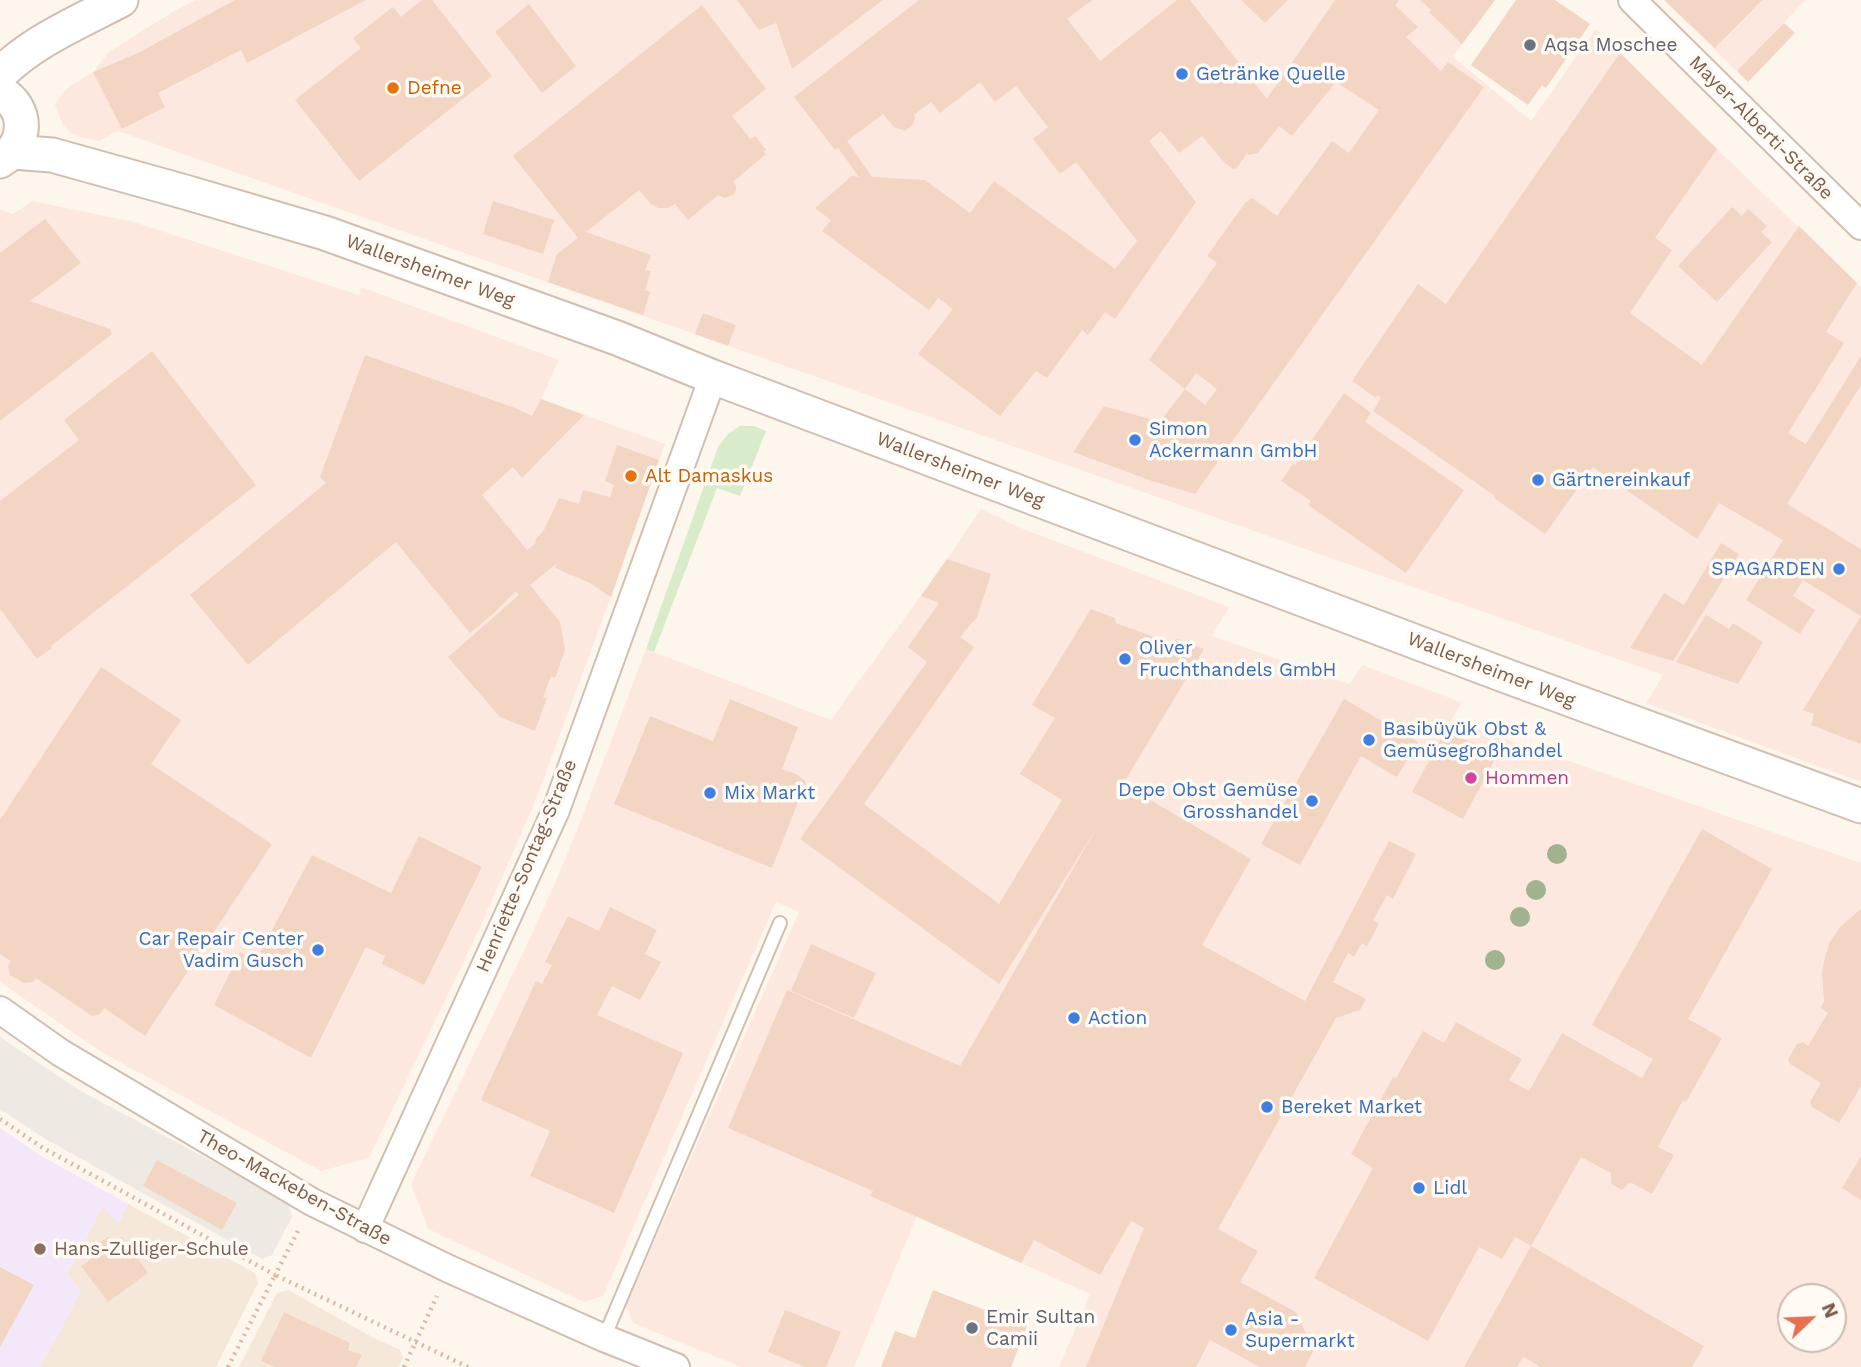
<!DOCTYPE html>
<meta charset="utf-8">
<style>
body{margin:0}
#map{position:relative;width:1861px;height:1367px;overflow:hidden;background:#fdf6ec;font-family:"Work Sans",sans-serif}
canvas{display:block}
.north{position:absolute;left:1777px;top:1283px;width:70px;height:70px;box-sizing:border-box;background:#fffaf3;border:2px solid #cabbb1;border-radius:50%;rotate:67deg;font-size:19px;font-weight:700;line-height:28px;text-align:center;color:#7a5c4d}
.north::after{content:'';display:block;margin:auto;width:24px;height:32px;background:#e76f51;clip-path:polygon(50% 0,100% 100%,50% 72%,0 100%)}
</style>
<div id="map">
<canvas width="1861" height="1367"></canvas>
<div class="north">N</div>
</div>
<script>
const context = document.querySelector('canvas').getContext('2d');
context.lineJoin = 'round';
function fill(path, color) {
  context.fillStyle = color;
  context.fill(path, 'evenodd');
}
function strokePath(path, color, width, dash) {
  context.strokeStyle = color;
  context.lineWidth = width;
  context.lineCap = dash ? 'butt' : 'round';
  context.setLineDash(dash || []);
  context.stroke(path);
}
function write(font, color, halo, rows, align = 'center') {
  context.font = font + ' "Work Sans",sans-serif';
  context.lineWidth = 7;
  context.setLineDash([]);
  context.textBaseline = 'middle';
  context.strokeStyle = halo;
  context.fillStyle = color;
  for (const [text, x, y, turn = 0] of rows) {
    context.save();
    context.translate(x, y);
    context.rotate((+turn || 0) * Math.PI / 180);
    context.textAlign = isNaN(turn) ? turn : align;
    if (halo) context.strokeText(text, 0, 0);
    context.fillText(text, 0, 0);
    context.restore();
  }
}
fill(new Path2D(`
 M128,1204L255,1273L258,1283L216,1367H40L81,1291L67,1274L103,1205L118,1223Z
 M288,1290L374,1338L400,1350L403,1358L399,1367H239L277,1293Z`), '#f5e8da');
fill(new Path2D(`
 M196,0H1495L1453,57L1531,121L1596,29L1717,149L1861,287V782L1646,703L1663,675L118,131L99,141L80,137L71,133L63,125L55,105L61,94L70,86L93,72L110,51L176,10Z
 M1664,0H1805L1784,23L1795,33L1748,82Z
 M32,201L134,222L359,295L361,287L559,360L541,399L665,444L611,597L534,804L478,932L369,1158L321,1171L103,1053L0,982V209L13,214Z
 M981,509L1018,527L1229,607L1212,636L1350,684L1362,665L1461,702L1452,720L1861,863V1367H1059L1090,1294L917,1216L854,1367H741L633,1323L626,1306L799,912L776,902L603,1296L584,1302L428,1229L411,1184L523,953L553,888L580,823L646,649L831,720L947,559ZM1791,1297H1833V1339H1791Z`), '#fde8e0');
fill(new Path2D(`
 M0,1037L79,1090L288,1202L292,1217L272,1255L262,1259L47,1140L0,1109Z`), '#efe9e4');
fill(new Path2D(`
 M0,1128L38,1154L128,1204L117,1224L103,1206L67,1274L81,1291L40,1367H0Z`), '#f3e8fa');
fill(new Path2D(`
 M740,426H754L766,431L740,496L717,488L654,652L646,649L718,447L728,434Z`), '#d8ecc9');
fill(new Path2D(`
 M235,0H366L247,63L241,50L158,93L165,107L122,129L93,72L138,53Z
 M422,0H432L492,76L359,181L295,100L361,48L353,38L393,7L401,17Z
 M737,0H883L792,69L776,23L759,30Z
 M919,0H1092L1067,19L1100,61L1177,0H1190L1267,99L1335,0H1399L1395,5L1418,27L1406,37L1441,71L1448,62L1484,87L1195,494L1152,481L1073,452L1104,406L1160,422L1185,389L1205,405L1217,389L1196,373L1185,389L1149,360L1217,263L1207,256L1245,203L1252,198L1277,216L1332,141L1349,153L1379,110L1336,82L1292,136L1279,126L1258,153L1248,155L1247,153L1237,168L1233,169L1223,161L1202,136L1179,153L1161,131L1149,141L1196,202L1115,319L1105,312L1088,335L1082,330L1047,378L1036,371L1000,416L918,354L953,309L938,298L929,310L822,231L831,220L815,208L852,176L859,177L838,148L835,150L794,97ZM980,82L995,102L1016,86L1048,127L1033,139L1060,174L1076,162L1137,241L1115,269L994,181L970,213L925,180L872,177L847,141L883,114L894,127L905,131L913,124L915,119L914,115L931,102L940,113Z
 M1241,0H1288L1265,23Z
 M1420,0H1495L1462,44L1429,12L1431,10Z
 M1516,0H1555L1590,24L1546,88L1542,85L1528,105L1471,65Z
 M1664,0H1762L1715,48Z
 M529,4L576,66L542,93L495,32Z
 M702,5L766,89L732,116L750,139L755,136L766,150L764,152L766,154L733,182L736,185V190L734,194L725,198L718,195L688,220L675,204L667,208H658L651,204L639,190L586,232L651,255L645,270L651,271L645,290L650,292L643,315L548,282L557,254L578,238L513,156Z
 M1784,23L1795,33L1748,82L1737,71Z
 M1620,53L1717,149L1655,238L1672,250L1630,313L1702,365L1799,226L1857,283L1826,332L1844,343L1788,433L1806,444L1861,356V385L1787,504L1861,549V740L1860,744L1811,725L1814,714L1803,710L1861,616L1803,580L1793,596L1815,610L1800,634L1746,600L1783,540L1719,503L1697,539L1593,467L1545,534L1494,498L1495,496L1373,411L1381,398L1377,395L1376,398L1352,381L1418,284L1446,304Z
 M493,201L554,220L543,254L483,234Z
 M1732,207L1742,216L1748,209L1767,226L1761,232L1772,242L1717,302L1678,266Z
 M45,219L81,263L30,301L110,329L112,334L0,421V253Z
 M703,313L736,325L728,346L695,334Z
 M152,351L256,485L51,646L52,648L37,659L0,609V501L79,440L64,420Z
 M365,355L515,408L532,416L541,399L584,415L522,478L513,467L482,495L527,550L536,543L535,540L544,530L559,498L579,504L583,490L610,497L614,485L605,481L617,445L659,460L611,597L590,583L555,568L557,563L530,585L560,622L565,650L555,678L551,676L543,697L547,698L535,731L500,717L448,657L519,595L516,591L494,613L470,633L396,542L248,665L190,595L326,483L320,477Z
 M1344,393L1371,413L1365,422L1464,490L1406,573L1308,505L1311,501L1281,481L1293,464L1295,465Z
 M1721,543L1739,554L1673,661L1630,648L1664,593L1684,605Z
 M947,559L991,574L977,617L960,637L974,647L864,804L999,904L1062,800L1020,774L1055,718L1032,705L1091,609L1115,618L1116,623L1171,643L1178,639L1204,649L1123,784L1251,859L1202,945L1305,1001L1389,841L1416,854L1393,899L1387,895L1373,920L1379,924L1367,946L1362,943L1354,957L1348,953L1333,982L1366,999L1360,1010L1336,1018L1218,1229L1258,1251L1240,1282L1296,1312L1314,1350L1305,1367H1260L1210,1340L1196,1367H1086L1144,1228L1131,1221L1100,1275L1034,1240L1021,1263L870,1196L873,1191L728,1128L787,990L960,1066L1097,827L999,984L800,839L927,662L908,647L939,603L921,596Z
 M1706,615L1729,629L1733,623L1763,642L1738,684L1676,662Z
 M101,667L181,720L151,764L272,844L145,1036L104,1008L100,1014L92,1016L36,978L33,982L24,983L10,975L8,966L11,961L0,954V820Z
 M730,699L798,727L782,769L798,775L806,782L772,868L614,804L650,716L713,741Z
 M1344,699L1418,742L1397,777L1361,756L1300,865L1261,844Z
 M1445,732L1499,752L1463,819L1412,792Z
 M1702,829L1772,869L1688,1019L1722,1038L1686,1102L1683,1100L1658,1147L1674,1155L1652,1194L1630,1182L1622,1190L1611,1184V1173L1581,1157L1531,1246L1515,1237L1502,1259L1479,1247L1428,1341L1314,1278L1373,1168L1351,1154L1393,1077L1396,1078L1423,1031L1444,1043L1456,1022L1522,1059L1509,1080L1529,1091L1562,1033L1642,1078L1653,1059L1592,1025Z
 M419,836L482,867L424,985L382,964L385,956L366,947L311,1058L214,1005L240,952L256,960L312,855L391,893Z
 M610,907L657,930L645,954L661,962L640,1000L612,986L597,1015L683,1053L614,1213L530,1176L550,1131L481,1100L536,981L542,984L552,965L545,962L568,916L599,931Z
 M1861,909V1086L1839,1123L1812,1107L1810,1102L1821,1083L1790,1064L1788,1059L1797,1044L1803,1042L1808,1046L1828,1013L1821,1008L1824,1001L1822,973L1825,957L1830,942L1840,927Z
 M811,944L876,973L854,1018L791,991Z
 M1861,1156V1200L1842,1188Z
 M157,1160L237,1203L222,1230L143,1186Z
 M108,1237L112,1244L122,1237L148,1273L108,1302L81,1266L97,1255L91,1248Z
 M1531,1246L1704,1346L1692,1367H1541L1523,1357L1517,1367H1464Z
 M0,1267L34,1285L0,1347Z
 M933,1290L1027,1326L1011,1367H881L895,1331L915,1338Z
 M785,1310L841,1332L826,1367H805L768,1352Z
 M284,1312L350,1343L348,1350L362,1355L356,1367H274L261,1361Z`), '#f3d5c3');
const service = new Path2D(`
 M604,1338L780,923`);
const minor = new Path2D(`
 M1632,0L1861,226
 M0,1010L61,1053L312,1202L449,1269L604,1338L676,1367
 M365,1229L556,810L713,377`);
const tertiary = new Path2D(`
 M0,74C35,40 79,22 121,0
 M0,92C29,108 28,144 0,161
 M12,152L52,155L185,192L325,233L617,338L713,377L1509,677L1861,806`);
strokePath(service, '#d1beb0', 16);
strokePath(minor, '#d1beb0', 30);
strokePath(tertiary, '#d1beb0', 37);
strokePath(new Path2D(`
 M0,1119L43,1148L275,1275L300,1227
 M228,1367L275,1275L468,1367
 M404,1367L437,1296`), '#d9b8a5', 4.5, [2, 5]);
strokePath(service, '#fff', 12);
strokePath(minor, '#fff', 26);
strokePath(tertiary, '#fff', 33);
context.fillStyle = '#a0b28e';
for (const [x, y] of [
 [1557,854],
 [1536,890],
 [1520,917],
 [1495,960]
]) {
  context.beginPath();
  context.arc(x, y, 10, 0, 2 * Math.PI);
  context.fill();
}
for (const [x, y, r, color] of [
 [1530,45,7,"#6b7280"],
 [1182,74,7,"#3f7fe0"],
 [393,88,7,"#e8710a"],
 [1135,440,7,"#3f7fe0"],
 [631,476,7,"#e8710a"],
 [1538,480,7,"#3f7fe0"],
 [1839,569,7,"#3f7fe0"],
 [1125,659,7,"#3f7fe0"],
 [1369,740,7,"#3f7fe0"],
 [1471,778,7,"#d1479c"],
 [710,793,7,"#3f7fe0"],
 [1312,801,7,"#3f7fe0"],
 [318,950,7,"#3f7fe0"],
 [1074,1018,7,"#3f7fe0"],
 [1267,1107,7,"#3f7fe0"],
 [1419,1188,7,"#3f7fe0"],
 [40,1249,7,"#8d6e63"],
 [972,1328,7,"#6b7280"],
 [1231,1330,7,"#3f7fe0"]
]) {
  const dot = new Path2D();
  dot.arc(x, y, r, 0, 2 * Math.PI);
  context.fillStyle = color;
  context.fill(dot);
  strokePath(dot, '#fffaf3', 2.5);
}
write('19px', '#5b616d', '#fffaf3', [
 ["Aqsa Moschee",1544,45],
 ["Emir Sultan",986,1317],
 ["Camii",986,1339]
], 'left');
write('19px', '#366cbe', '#fffaf3', [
 ["Getränke Quelle",1196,74],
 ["Simon",1149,429],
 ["Ackermann GmbH",1149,451],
 ["Gärtnereinkauf",1552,480],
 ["SPAGARDEN",1825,569,"right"],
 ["Oliver",1139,648],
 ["Fruchthandels GmbH",1139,670],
 ["Basibüyük Obst &",1383,729],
 ["Gemüsegroßhandel",1383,751],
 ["Depe Obst Gemüse",1298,790,"right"],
 ["Grosshandel",1298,812,"right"],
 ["Mix Markt",724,793],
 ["Car Repair Center",304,939,"right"],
 ["Vadim Gusch",304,961,"right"],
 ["Action",1088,1018],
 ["Bereket Market",1281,1107],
 ["Lidl",1433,1188],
 ["Asia -",1245,1319],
 ["Supermarkt",1245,1341]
], 'left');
write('19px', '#c56008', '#fffaf3', [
 ["Defne",407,88],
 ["Alt Damaskus",645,476]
], 'left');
write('19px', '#7a5c4d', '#fffaf3', [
 ["Mayer-Alberti-Straße",1761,128,45],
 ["Wallersheimer Weg",430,271,20],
 ["Wallersheimer Weg",960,470,21],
 ["Wallersheimer Weg",1491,670,21],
 ["Henriette-Sontag-Straße",527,866,-67],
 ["Theo-Mackeben-Straße",294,1188,29]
]);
write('19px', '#b23c85', '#fffaf3', [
 ["Hommen",1485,778]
], 'left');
write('19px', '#785e54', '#fffaf3', [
 ["Hans-Zulliger-Schule",54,1249]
], 'left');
</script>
